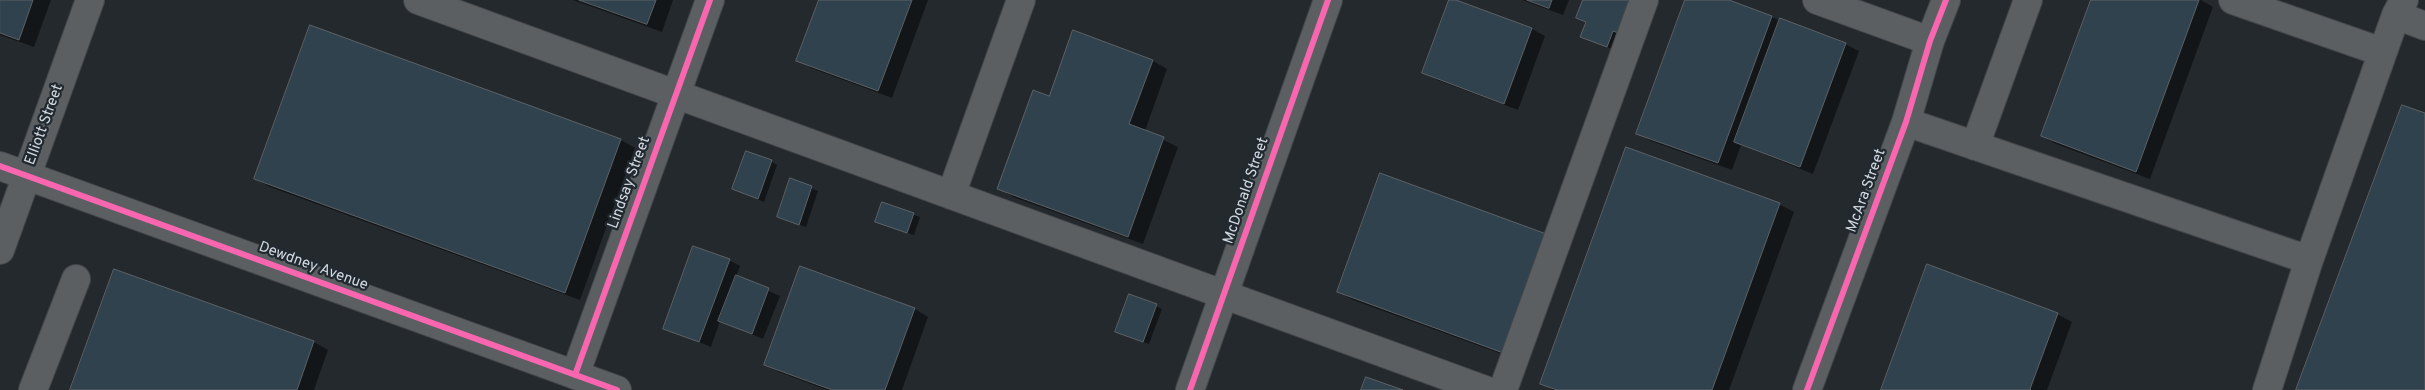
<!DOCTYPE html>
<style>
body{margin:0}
canvas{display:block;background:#24292e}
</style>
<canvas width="2425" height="390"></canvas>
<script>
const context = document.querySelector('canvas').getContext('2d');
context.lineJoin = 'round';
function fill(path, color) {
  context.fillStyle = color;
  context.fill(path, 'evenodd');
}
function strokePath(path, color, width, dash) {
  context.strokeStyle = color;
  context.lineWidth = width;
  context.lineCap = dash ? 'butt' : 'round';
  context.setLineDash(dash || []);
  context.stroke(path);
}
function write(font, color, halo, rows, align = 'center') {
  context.font = font + ' Overpass,sans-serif';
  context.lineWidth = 4.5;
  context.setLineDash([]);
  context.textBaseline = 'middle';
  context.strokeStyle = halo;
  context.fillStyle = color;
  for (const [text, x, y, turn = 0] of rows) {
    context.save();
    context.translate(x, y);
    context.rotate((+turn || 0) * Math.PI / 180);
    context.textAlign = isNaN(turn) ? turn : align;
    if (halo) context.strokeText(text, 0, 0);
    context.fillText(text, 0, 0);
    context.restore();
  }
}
fill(new Path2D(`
 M0,0H51L34,47L0,35Z
 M573,0H673L662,32Z
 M820,0H928L892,98L811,68L798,60Z
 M1450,0L1532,29L1545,36L1518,110L1437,80L1423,72Z
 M1522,0H1569L1563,15Z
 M1584,0H1647L1619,52L1582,36L1587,23L1577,18Z
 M1686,0H1725L1845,44L1859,51L1813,174L1741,145L1732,170L1651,141L1638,133Z
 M2092,0H2201L2213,7L2150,179L2056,144L2042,136Z
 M311,27L621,140L635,148L580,300L270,187L255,179Z
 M1153,61L1167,69L1145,131L1178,147L1143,244L1013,197L999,188L1049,97Z
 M771,161L777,165L764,202L733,189Z
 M791,180L818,191L806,227L778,217Z
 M883,203L920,217L914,235L883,225Z
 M1779,204L1794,212L1729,390H1553L1542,383Z
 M1549,236L1521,361L1353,300L1339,292Z
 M729,260L740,266L736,277L780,296L763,339L720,321L711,347L665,328Z
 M801,267L915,309L928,317L902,390H827L779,372L765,365Z
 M115,270L314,342L328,350L314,390H72Z
 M1156,306L1162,309L1149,344L1123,335Z
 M2057,314L2072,322L2047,390H1882Z`), '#0007');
const building = new Path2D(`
 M0,0H33L19,40L0,33Z
 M579,0H656L647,24Z
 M819,0H912L878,91L796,61Z
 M1449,0H1456L1532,28L1504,104L1422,73Z
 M1527,0H1552L1549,8Z
 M1583,0H1633L1621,34L1613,31L1607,47L1580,37L1586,22L1576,18Z
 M1685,0H1729L1772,16L1718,163L1636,134Z
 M2091,0H2199L2136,172L2041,136Z
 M1780,18L1846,43L1800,167L1734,142Z
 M310,25L621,139L565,293L254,179Z
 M1073,30L1153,60L1129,124L1164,137L1128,237L997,189L1033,90L1049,96Z
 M2402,105L2425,113V390H2296Z
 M1626,147L1780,203L1712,390H1557L1540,384Z
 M746,151L772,160L758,199L732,189Z
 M1380,173L1549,235L1506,354L1337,292Z
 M790,178L812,186L799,225L777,217Z
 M882,202L914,213L907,233L875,222Z
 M693,246L730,259L699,342L663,329Z
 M1927,264L2058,313L2030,389L2031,390H1881Z
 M800,266L915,308L885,390H832L764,365Z
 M114,269L314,341L297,390H70Z
 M736,275L769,288L752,334L718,321Z
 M1129,294L1157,304L1143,342L1115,332Z
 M1366,377L1403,390H1361Z`);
fill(building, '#31424f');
strokePath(building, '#5c6164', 1);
const minor = new Path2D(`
 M418,0L1485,390
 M1817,0L1930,41
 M2233,0L2382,52
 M2396,15L2425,26
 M1906,122L2309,260L2267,390
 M1975,146L2028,0
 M0,166L617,390
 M951,195L1021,0
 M0,250L90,0
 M2309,260L2396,15L2404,0
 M575,375L710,0
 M33,390L76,279
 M1190,390L1328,0
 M1503,390L1644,0
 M1807,390L1906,122L1930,41L1946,0`);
strokePath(minor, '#42464a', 30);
strokePath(minor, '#5b5f62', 28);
strokePath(new Path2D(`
 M0,166L617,390
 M575,375L710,0
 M1190,390L1328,0
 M1807,390L1906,122L1930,41L1946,0`), '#f766af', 6);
write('15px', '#d5dadf', '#212931', [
 ["Elliott Street",45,125,-70],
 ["Lindsay Street",630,183,-70],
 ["McDonald Street",1247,191,-71],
 ["McAra Street",1867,191,-70],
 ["Dewdney Avenue",313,267,20]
]);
</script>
